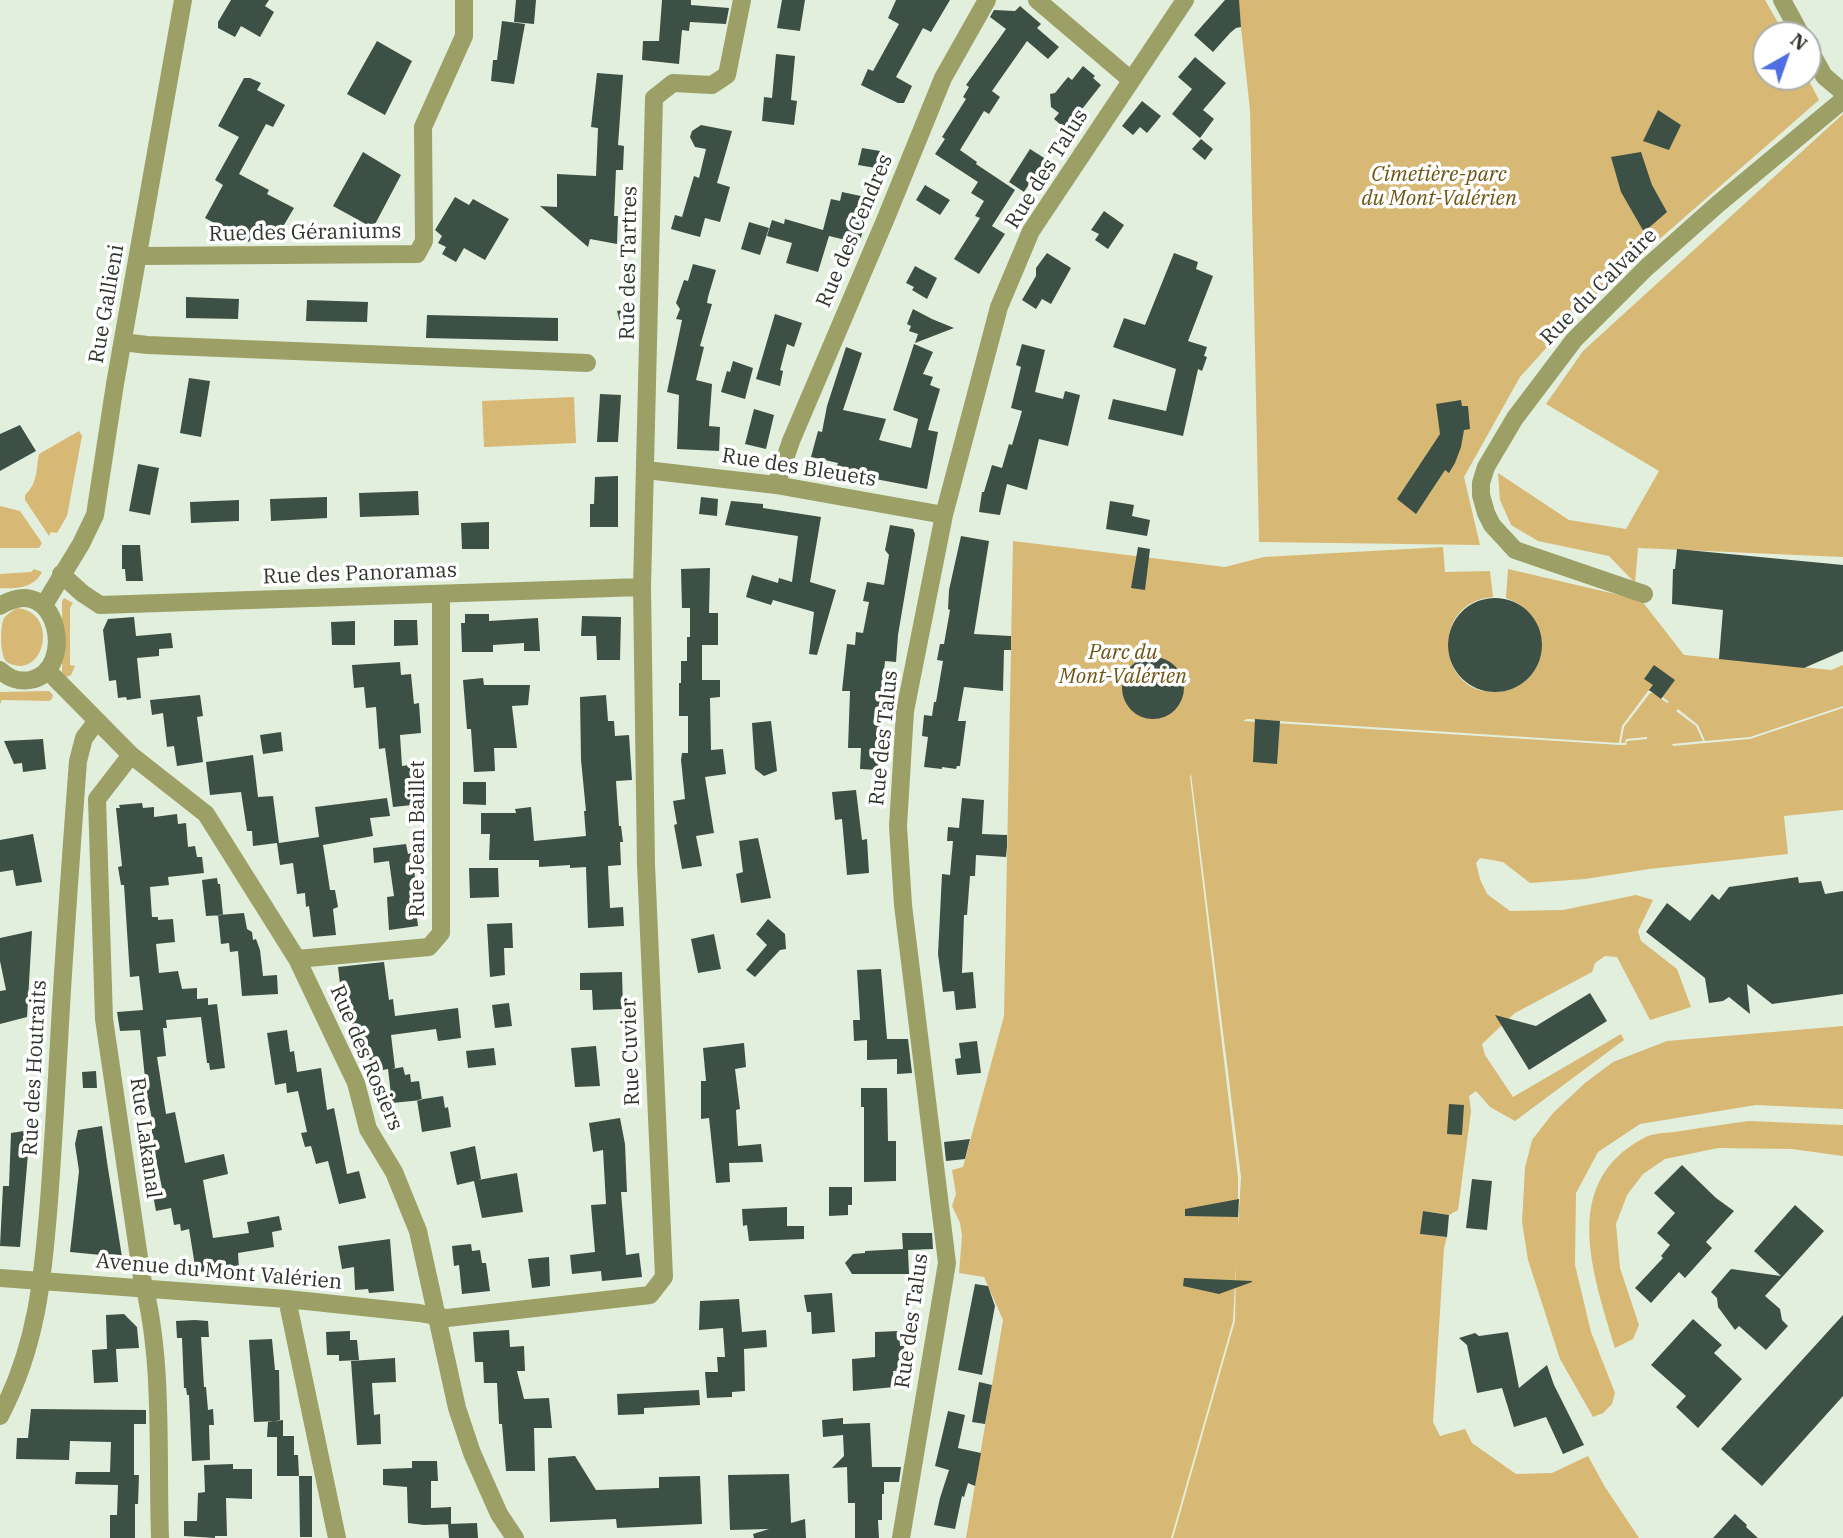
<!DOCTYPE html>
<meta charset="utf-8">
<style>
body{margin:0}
#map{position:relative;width:1843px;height:1538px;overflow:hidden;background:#e2efdd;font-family:"IBM Plex Serif",serif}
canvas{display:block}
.north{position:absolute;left:1752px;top:21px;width:70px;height:70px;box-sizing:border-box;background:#fff;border:2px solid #acaeab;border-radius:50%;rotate:40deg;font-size:19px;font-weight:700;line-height:28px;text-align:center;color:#30352e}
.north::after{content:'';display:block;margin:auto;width:24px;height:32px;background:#4e6ee2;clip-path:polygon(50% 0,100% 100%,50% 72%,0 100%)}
</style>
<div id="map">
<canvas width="1843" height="1538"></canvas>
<div class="north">N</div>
</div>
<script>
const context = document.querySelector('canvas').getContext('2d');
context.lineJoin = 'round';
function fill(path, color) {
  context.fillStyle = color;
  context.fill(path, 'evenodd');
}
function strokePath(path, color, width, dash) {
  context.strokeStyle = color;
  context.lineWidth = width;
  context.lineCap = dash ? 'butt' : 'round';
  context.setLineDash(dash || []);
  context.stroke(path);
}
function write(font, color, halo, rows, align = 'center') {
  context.font = font + ' "IBM Plex Serif",serif';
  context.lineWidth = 7;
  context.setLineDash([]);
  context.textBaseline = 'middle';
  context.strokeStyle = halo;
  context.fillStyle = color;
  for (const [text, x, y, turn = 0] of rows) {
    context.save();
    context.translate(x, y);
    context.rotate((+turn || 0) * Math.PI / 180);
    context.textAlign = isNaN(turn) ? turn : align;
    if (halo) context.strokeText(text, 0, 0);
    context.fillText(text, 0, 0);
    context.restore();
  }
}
fill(new Path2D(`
 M1238,0H1765L1785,35H1766V77H1807L1819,100L1600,291L1566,326L1520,377L1464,477L1480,545L1259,542L1250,110Z
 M1843,114V557L1638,548L1635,583L1609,556L1538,541L1511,525L1500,500L1498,473L1569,520L1626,529L1659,471L1546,404L1583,351Z
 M574,397L576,443L484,447L482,401Z
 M79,431L82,436L67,516L57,533L51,532L49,536L25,500V495C38,483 36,469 39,454Z
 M0,506L20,511L42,543L39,548H0Z
 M1013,541L1225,567L1264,557L1443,547L1445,572L1490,571L1493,597C1429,602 1436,696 1498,692C1512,691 1526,683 1534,671C1553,643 1536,608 1506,598L1508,569L1641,600L1684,655L1831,670L1843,665V706L1750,737L1705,741L1698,725L1678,709L1676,711L1696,726L1703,741L1672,744L1673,746L1750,739L1843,708V810L1784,816L1788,854L1649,869L1585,879L1530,883L1503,862L1480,858L1476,863L1480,879L1487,894L1510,911L1563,910L1636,895L1653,900L1638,931L1641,941L1677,969L1691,1007L1650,1020L1617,957L1605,956L1595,963L1592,972L1515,1013L1482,1044L1485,1055L1513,1097L1621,1034L1624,1040L1515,1121L1490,1107L1476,1091L1469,1096L1471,1111L1458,1210L1449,1215L1423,1211L1421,1234L1447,1237L1444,1248L1433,1422L1440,1436L1465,1429L1472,1443L1516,1474L1552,1473L1588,1456L1605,1487L1639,1538H1173L1235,1321L1236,1266L1233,1321L1171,1538H966L1003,1320L984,1277L959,1273L962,1236L960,1223L952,1206L956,1194L952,1170L963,1167L1004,1016ZM1654,690L1669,702L1667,703L1653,693H1650L1624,727L1621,743H1625L1626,739L1647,737V739L1627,741L1626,745H1620L1243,721L1247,719L1619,743L1622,726L1648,691ZM1191,774L1241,1177L1238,1228V1177L1190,777Z
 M34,569L42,572C34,588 16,589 0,588V574L31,572Z
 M64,598L73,603L70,608V665L75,666L71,675L66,677L62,673V601Z
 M17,608C58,612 46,674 14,665C10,664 7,663 5,660C0,650 0,627 4,618C7,614 12,611 17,608Z
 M49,691L53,695L52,699L49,701L2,700L0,704V692Z
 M1843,1026V1109L1756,1105L1640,1124L1598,1152L1576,1193L1575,1265L1591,1332L1615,1393L1612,1404L1603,1413L1593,1417L1560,1359L1528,1260L1522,1222L1525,1168L1532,1140L1553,1113L1585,1083L1613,1062L1667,1041Z
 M1749,1121L1843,1125V1156L1792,1149L1718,1148L1665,1159L1643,1174L1627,1195L1616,1224L1620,1268L1639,1325L1633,1339L1615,1348C1594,1276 1558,1183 1644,1138C1652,1133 1665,1133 1675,1132C1700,1128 1724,1124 1749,1121Z`), '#d8b875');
fill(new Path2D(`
 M231,0H269L265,6L274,12L260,37L241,26L235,37L218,28V22Z
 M516,0H536L534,24L514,22Z
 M662,0H691V5L729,8L726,24L690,22L689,31L682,30L679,64L642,60L643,41H659Z
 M782,0H805L800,31L777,28Z
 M896,0H950L931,32L923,28L896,77L912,86L904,103H898L861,85L868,69L873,71L899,24L888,18Z
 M1225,0H1239L1241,27L1236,28L1230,33L1213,52L1194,35Z
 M1020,6L1041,24L1037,28L1059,47L1048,59L1027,41L992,91L1000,97L989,114L984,111L960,150L977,162L976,164L1015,190L992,226L1005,234L979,274L954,259L980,218L975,216L984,201L971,193L978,182L935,154L945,139L942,137L966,99L963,97L969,87L966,85L1006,29L990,17L994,10L1015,11Z
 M502,21L525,24L514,84L491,81L493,60H497Z
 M377,41L412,61L385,115L347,94Z
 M776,54L795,56L791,100L797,101L794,125L762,121L764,97L772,98Z
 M1195,57L1226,83L1203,110L1214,119L1200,138L1172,114L1192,89L1178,77Z
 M1083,66L1095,76L1093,78L1101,85L1075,118L1076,122L1068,131L1054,119L1059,113L1051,107L1050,94L1055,93L1068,77L1072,80Z
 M597,73L623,75L618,145L624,146L623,170H616L614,216H618L617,244L590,239L588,247L540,206L557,207V174L596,176L598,128L591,127Z
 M244,78H250L261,83L257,90L285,105L273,127L266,124L239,174L269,190L267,194L294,208L281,230L276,227L273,233L259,225L249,242L205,218L223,185L215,180L239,137L218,126Z
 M1142,101L1161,116L1147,133L1140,127L1133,135L1122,126Z
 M1658,110L1681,125L1669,150L1643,141Z
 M701,125L732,131L717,183L730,187L720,222L705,218L700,237L671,229L675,215L682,217L694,176L699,178L706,149L695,147L690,137L692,131Z
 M1201,139L1213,149L1205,160L1192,149Z
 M862,148L880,151L876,168L858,165Z
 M1030,149L1049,161L1038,178L1035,175L1024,192L1009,182Z
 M363,152L401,175L373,228L333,206Z
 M1641,152L1652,185L1667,212L1644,232L1621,192L1611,157Z
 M925,185L950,200L940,215L916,200Z
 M842,192L875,199L870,220L866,219L860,241L855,240L854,242L829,236L818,272L786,263L792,243L767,236L772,220L784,224L785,219L823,230L831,199L840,201Z
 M455,197L469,205L473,199L509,219L485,260L464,248L456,262L442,254L446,247L438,243L442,236L435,230Z
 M1104,211L1124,225L1108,249L1095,240L1099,234L1091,230Z
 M749,222L769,228L760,255L741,249Z
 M1047,253L1071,268L1051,304L1042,299L1036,309L1022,300L1036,276V268Z
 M1174,253L1198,262L1196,269L1213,276L1188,341L1207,347L1204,356L1207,357L1202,371L1198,369L1183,436L1108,419L1113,399L1166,411L1176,369L1113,347L1124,318L1145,325Z
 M693,264L716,270L708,297L707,303L712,304L700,346L704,347L696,380L712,384L709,426L720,427L719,451L677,449L679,395L667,392L682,320L676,319L680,309L676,303L684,280L688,281Z
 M915,266L937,278L927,299L912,290L914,287L906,283Z
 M186,297L239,299L238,319L186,318Z
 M307,300L368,302L367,322L306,321Z
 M632,308L636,324L622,329L617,311Z
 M913,309L932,319L954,328L915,343L918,334L909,331L911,326L907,324Z
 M775,314L802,323L794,347L787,344L780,370L783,371L780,386L756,379Z
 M427,315L558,318V341L426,338Z
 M914,344L933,352L923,374L933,377L930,385L940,389L928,430L938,432L927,489L855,475L856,472L836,468L838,463L811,457L818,431L822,432L827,406L846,347L862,353L843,410L886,419L879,440L911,448L918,419L893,410Z
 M1022,344L1045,350L1035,392L1063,399L1065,391L1080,395L1068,446L1039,439L1027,490L1007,484L1000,515L979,512L982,492H984L992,465L1002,468L1009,444L1012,445L1022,411L1011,408L1021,367L1016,365Z
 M733,361L753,368L745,399L721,392L727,371L730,372Z
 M189,378L210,381L201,437L180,433Z
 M600,394L621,395L618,442H597Z
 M1461,400L1462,406H1468L1470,429L1464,430L1461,447L1455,463L1449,473L1445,470L1416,514L1397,499L1440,434L1436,404Z
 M754,409L774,415L766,449L745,444Z
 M20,425L36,451L0,471V434Z
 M138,464L159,468L150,515L129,511Z
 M618,476V527H590V504H594L595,477Z
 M418,491L419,515L360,517L359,493Z
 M327,497V518L271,521L270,499Z
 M701,497L718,499L717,516L699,514Z
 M239,500V521L191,523L190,502Z
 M731,501L763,504V508L821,517L810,582L836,590L817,655L809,654L814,612L773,600L771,605L746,597L752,575L778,583L779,578L792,582L798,536L725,525Z
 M1110,501L1134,505L1132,516L1150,520L1147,536L1106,529Z
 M489,522V549H462L461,523Z
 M890,525L913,529L915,534L898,635L896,662L885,661L881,703L878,770L860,769L861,748H848L850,691H842L847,644L855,645L856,632L863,633L869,602L863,601L867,582L884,585L889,555L885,550Z
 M961,536L989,541L974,634L1011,636V650H1004L1003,691L964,687L958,721H966L960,766H957L956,769L942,767V769L924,767L928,737L922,736L924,715L932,716L934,702H936L943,661L937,660L940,644H944L950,610L948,609L949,590Z
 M122,545H140L143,581H126L125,569H122Z
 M1138,547L1150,549L1145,590L1131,588Z
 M1677,549L1843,565V651L1804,668L1719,659L1723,610L1672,604L1673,569H1675Z
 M710,568L709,613H718V645H702V680H720V697L710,698L711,750L723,749L726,774L705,777L714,833L696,836L702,866L682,869L674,825L677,824L673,801L685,799L681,760L682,753H688V716H679V683H681V661H687V637H690V608H682L681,569Z
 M1448 645a47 47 0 1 1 94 0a47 47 0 1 1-94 0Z
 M465,614H489V621L538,618L540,651H524V643L493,645V652H462L461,623H465Z
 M582,616L621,617L620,660H597L596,636H581Z
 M134,617L136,636L171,633L173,648L159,649V656L137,658L141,698L127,700L126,697L118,698L116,680L109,681L103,630L108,619Z
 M394,620H417L418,645L394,646Z
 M355,621V645H332L331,622Z
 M1122 688a31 31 0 1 1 62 0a31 31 0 1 1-62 0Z
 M400,662L401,675L411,674L414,704L419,703L421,733L400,735L402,766L416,764L422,804L393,807L385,748L379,749L376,707L366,708L364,687L354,688L352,665Z
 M1654,665L1675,680L1661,699L1649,690L1653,685L1644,679Z
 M483,678L484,685H530L528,705L512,706L517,748H494L495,771L474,772L471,729H467L463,680Z
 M200,695L203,716L197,717L203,762L177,766L174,746L167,747L163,713L152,715L150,700Z
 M606,695L608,721H614L615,736L629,735L632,780L616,781L619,826H621L623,842H620L621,865L608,866L610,908L623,907L624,926L588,928L586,867L570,868V865L539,867V860H489L490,834H481V813H516L515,809L531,807L534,841L586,836L584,811H586L581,760L580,697Z
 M1255,719L1280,721L1277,764L1253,762Z
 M771,721L777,771L764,776L755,769L752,723Z
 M281,732L283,751L263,754L260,735Z
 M43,739L46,769L23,772L22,763L14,764L4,741Z
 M253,755L258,797L273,796L279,843L319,837L315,807L387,798L390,816L370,818L373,836L323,845L330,890H335L338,907L333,909L336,935L313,937L309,906L306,907L305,893L297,894L293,863L280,865L277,843L253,846L252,831H247L241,792L210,795L206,762Z
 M463,782H486V805L463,804Z
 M856,790L862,840L867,839L869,873L847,875L842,819L835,820L832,792Z
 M962,798L984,800L982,834L1007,835V846L1006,857L976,855L975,876H970L967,915H964L962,973L973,972L976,1008L956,1010L954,991L943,992L938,954L942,874L950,875L953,841H947L948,827L959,828Z
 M142,803L143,808L154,807V817L177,814L178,824L186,823L188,847L195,846L197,857H202L204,873L168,877L169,885L150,887L152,917H158V920L173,919L175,942L156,944L159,973L178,971L182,989L197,988V999L208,998V1005L217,1004L225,1068L210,1070L209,1063H207L201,1017L166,1020L167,1028H163L166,1056L157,1057L166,1114L175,1112L185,1163L224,1154L228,1174L203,1180L213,1238L249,1233L247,1222L279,1216L282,1230L272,1232L274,1247L238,1253L239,1269L196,1272L189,1229L181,1231L180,1224L174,1225L171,1208L156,1211L153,1195L163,1193L152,1139V1129H154L147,1095L138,1097L135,1079L145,1078L140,1030L120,1031L117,1012L143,1010L139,976L130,977L124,885H121L118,867L122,866L116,808H120L119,805Z
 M33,834L42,882L16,886L13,870L0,872V840Z
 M758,838L771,898L741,903L736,874L743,872L739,841Z
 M406,844L408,854L412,853L417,894H414L418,926L389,930L387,897L394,896L389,861L374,863L373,848Z
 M469,868H498L499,897L470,898Z
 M1798,877L1799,883L1821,881L1825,894L1843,891V994L1772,1004L1747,984L1750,1014L1729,997L1723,1001L1709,1003L1705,978L1646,932L1667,903L1690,921L1712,894L1719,900L1729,887Z
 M217,878L218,884H220L223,915L206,916L202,880Z
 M244,913L247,929L252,932L253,940L256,939L260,950L263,976L277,975L278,994L242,996L238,951L230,952L229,943L221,944L218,915Z
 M768,919L785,934L786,949L780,950L755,977L746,970L767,945L756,934Z
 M512,923L513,948H504L505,975L490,977L487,924Z
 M32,931L27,1017L0,1024V991L6,990L0,961V938Z
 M714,934L721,969L698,973L691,939Z
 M384,962L389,1000L393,999L395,1016L458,1008L461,1038L438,1041L436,1029L391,1035L395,1068L392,1069L403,1067L405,1075L410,1074L411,1082L419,1081L422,1100L392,1103L388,1069L371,1072L367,1041L355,1043L354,1030L342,1001L338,967Z
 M881,969L887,1039H908L912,1073L897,1074V1059L867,1060V1040L854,1041L853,1020H860L857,970Z
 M622,972L623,1009L593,1010L592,990H580V973Z
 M1590,993L1607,1021L1529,1070L1495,1015L1536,1026Z
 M509,1003L512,1026L495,1028L492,1005Z
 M287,1030L290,1052L294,1051L297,1072L321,1068L327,1110L334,1108L347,1174L359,1171L366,1198L339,1204L328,1161L316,1164L311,1146L305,1147L301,1133L307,1132L298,1091L287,1093L286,1083L275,1085L267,1033Z
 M977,1041L981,1073L957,1075L955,1059L961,1058L959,1043Z
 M744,1043L746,1067L735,1069L740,1109L736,1110L738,1146L761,1144L763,1162L729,1163L730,1182L716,1183L709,1118L701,1119V1081H706L703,1048Z
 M596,1046L600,1086L575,1087L571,1048Z
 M494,1048L496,1065L468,1068L466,1051Z
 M96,1071L97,1088H83L82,1072Z
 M861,1088H887L888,1141H896V1181L864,1182V1107H861Z
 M443,1096L445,1108L448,1107L451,1127L422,1132L417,1100Z
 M1449,1104L1464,1105L1462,1135L1447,1134Z
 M620,1118L625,1144L627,1192H621L626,1255L639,1253L642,1277L602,1281L601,1271L572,1274L570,1255L595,1252L591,1205L606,1204L603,1150L593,1152L589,1123Z
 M102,1126L107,1162L122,1257L70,1252L79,1171L75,1144L78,1130Z
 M30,1130L20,1247L0,1246L3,1186H9L11,1133Z
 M970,1139L965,1159L946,1161L944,1142Z
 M475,1146L481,1179L478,1180L517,1173L523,1212L482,1218L474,1181L457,1185L450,1152Z
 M1682,1165L1716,1198L1734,1211L1706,1242L1712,1248L1685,1278L1679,1272L1651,1303L1635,1288L1663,1258L1661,1256L1670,1245L1657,1233L1675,1213L1654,1193Z
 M1472,1179L1492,1181L1487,1230L1466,1228Z
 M829,1187H852V1205H848V1215L829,1216Z
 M1239,1199L1238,1217L1185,1216V1209Z
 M1795,1205L1824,1231L1765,1296L1780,1309L1782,1320L1788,1326L1766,1350L1739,1326L1735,1330L1718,1307L1717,1298L1711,1292L1731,1269L1781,1276L1754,1251Z
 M787,1207V1226H804V1239L749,1241L747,1225L743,1226L742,1209Z
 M1423,1211L1449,1215L1447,1237L1420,1234Z
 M902,1233H932L933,1249L908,1250L909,1274H852L845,1263L853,1254L865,1253V1251L903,1249Z
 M390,1239L394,1291L369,1293L368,1289L355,1290L354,1267L342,1269L338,1246Z
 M471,1244L472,1251L480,1250L482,1263H486L490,1291L462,1294L459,1265L454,1266L452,1246Z
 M549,1257L550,1286L532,1288L528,1259Z
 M1184,1278L1252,1281V1282L1219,1294L1183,1286Z
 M975,1284L988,1286L995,1306L982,1375L958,1370Z
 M832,1293L835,1332L812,1334L811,1312H807L804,1295Z
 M739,1299L742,1332L766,1330L767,1347L744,1349L745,1391L732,1392V1397L707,1398L705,1372H718L717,1357H725L723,1328L699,1330L700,1301Z
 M124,1314L137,1327L139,1348L116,1349L118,1382L94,1383L92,1350L107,1349L106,1315Z
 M1843,1315V1396L1762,1486L1721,1449Z
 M1693,1319L1722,1345L1714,1353L1742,1379L1698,1428L1676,1407L1686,1396L1651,1365Z
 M195,1320L208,1321L209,1337H201L204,1387H206L208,1410L213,1409L214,1425H209L210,1460L192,1461L189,1395H187L186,1388H184L182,1338H177L176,1321Z
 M509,1330L510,1347L524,1346L525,1371H517L524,1399L549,1398L552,1428H534L535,1471H506L502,1424H499L497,1383H484L483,1362H475L473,1332Z
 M350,1331V1340H357L359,1360L339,1361V1355H327L326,1332Z
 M899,1331L900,1346H904L906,1370L893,1371L894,1387L853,1391L852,1359L875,1357V1332Z
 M1508,1332L1519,1388L1547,1365L1554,1385L1584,1445L1563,1454L1546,1417L1514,1427L1502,1388L1477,1393L1467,1345L1459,1338L1475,1333L1479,1336Z
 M272,1339L275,1370H279L280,1421L254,1422L249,1340Z
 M395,1358L396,1382L372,1383L374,1415L380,1414L381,1444L357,1445L351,1361Z
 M979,1382L992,1385L985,1424L972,1422Z
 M699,1390L700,1405L644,1408V1414L618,1415L617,1394Z
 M31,1409L146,1410V1424H134V1475H139L138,1504H135V1538H110V1515H117L118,1485L75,1484L76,1472H110L111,1442L70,1441L69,1460L16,1459L17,1438H28Z
 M948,1411L965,1415L958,1448L981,1453L975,1486L968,1483L964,1497L962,1496L955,1529L934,1525L940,1498L949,1470L935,1466Z
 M843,1418V1424L870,1423L872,1467H901L899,1482H884V1494H882V1520H878L879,1538H855V1503H848L847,1467L832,1468L844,1456L843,1435L823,1437L822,1420Z
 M283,1420V1436H294V1455H298L299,1476H277V1437H267L268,1422Z
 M575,1456L596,1490L659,1488V1477L700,1476L702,1524L617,1528L616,1519L550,1522L548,1458Z
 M412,1461H437L438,1481H431V1508L451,1507V1524L424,1525L408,1523L407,1487L383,1485V1469L412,1468Z
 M233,1464V1469H252V1499L226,1498L227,1536H215V1538L184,1536V1521H197L198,1493L205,1492L204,1465Z
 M789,1474L791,1523L805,1519L806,1538H754L753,1534L769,1529L730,1530L728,1475Z
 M299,1476H312V1537H300Z
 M1735,1514L1747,1525L1746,1527L1758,1538H1713Z
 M477,1523L478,1538H449L448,1524Z`), '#3d5046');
strokePath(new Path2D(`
 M1037,0L1131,80
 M1782,0L1801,35
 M1808,47L1824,76L1843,92
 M139,256L417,254L424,241L423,127L464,36V0
 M123,342L147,345L587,363
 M646,470L776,485L944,515
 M776,485L791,441L886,218L943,78L987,0
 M61,574L82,593L100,605L642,587
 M1644,594L1515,550L1492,525L1486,513L1481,495V483L1486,467L1515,418L1574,340L1646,268L1718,204L1843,100
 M44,605L81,544L95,515L115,384L183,0
 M0,606C59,569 77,672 30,680C19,682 8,678 0,670
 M47,670L131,755L206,814L297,959L356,1083L368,1129L394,1172L418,1231L457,1408L472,1453L499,1514L515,1538
 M131,755L97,799L104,1019L142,1278C164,1357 157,1455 160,1538
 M297,959L429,947L441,933V594
 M0,1278L287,1299L419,1313L447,1318L650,1295L664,1277L646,864L642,587L654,98L673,83L712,85L727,75L742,0
 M287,1299L337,1538
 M0,1416C37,1346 43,1278 49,1201C53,1148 56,1095 59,1042C64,948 71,855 78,761L84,738L96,722
 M901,1538L947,1263L903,905L898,826L905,711L944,515L999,307L1031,231L1185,0`), '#9c9f66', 18);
write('21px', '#30352e', '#fff', [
 ["Rue des Talus",1047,169,-58],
 ["Rue des Cendres",855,231,-67],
 ["Rue des Géraniums",305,233,-1],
 ["Rue des Tartres",629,263,-89],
 ["Rue du Calvaire",1599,287,-45],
 ["Rue Gallieni",107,304,-80],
 ["Rue des Bleuets",799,468,9],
 ["Rue des Panoramas",360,574,-2],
 ["Rue des Talus",884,738,-84],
 ["Rue Jean Baillet",418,839,-90],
 ["Rue Cuvier",631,1052,-92],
 ["Rue des Rosiers",366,1058,67],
 ["Rue des Houtraits",35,1068,-87],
 ["Rue Lakanal",145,1138,82],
 ["Avenue du Mont Valérien",219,1272,5],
 ["Rue des Talus",912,1321,-82]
]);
write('italic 21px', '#6e5412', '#fff', [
 ["Cimetière-parc",1439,175],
 ["du Mont-Valérien",1439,199],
 ["Parc du",1123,653],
 ["Mont-Valérien",1123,677]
]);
</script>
